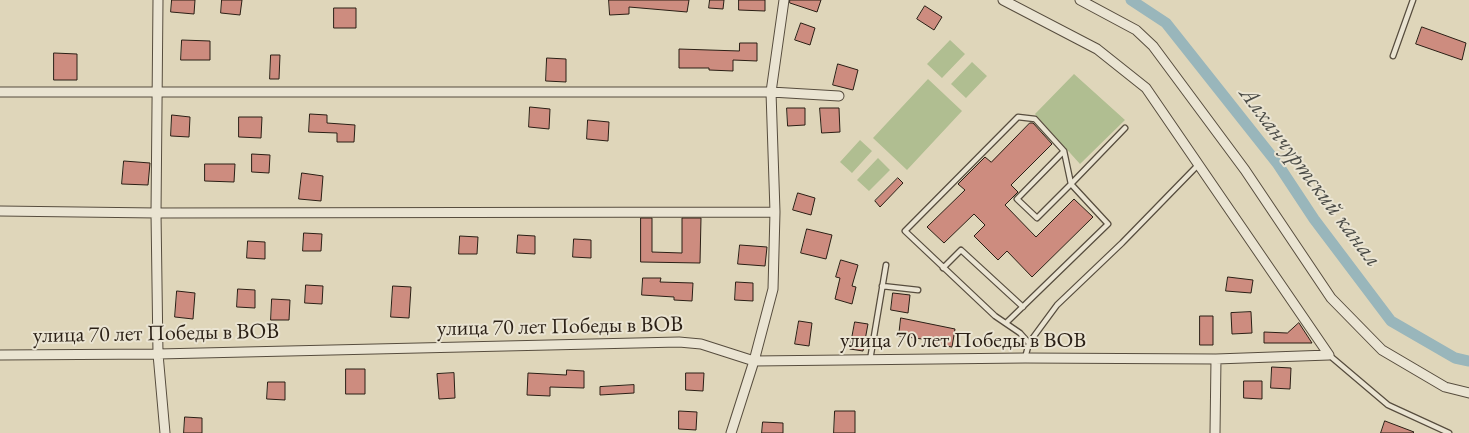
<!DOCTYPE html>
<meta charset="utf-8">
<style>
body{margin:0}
canvas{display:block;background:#dfd6ba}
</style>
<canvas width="1469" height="433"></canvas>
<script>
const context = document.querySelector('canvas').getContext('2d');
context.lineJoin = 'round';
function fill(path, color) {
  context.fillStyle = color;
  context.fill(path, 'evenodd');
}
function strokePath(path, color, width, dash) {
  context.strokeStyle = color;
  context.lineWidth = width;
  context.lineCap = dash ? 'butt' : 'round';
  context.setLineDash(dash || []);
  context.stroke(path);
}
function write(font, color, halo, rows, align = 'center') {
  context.font = font + ' "EB Garamond",serif';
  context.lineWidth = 4;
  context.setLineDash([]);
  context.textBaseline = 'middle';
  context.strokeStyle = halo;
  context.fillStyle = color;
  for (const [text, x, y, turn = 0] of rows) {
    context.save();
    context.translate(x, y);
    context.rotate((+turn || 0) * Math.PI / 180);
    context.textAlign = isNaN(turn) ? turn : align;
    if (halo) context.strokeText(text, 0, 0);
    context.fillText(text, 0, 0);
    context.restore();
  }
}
fill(new Path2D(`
 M950,40L965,54L942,78L927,64Z
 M972,62L987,76L966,98L951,84Z
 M1074,74L1125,120L1080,164L1035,114Z
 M928,79L962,111L907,170L873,138Z
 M860,140L872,151L852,173L840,162Z
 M878,158L890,170L869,191L857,180Z`), '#b0be91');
strokePath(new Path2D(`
 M1131,0L1166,23L1277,163L1314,219L1391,321L1455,358L1469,361`), '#99b6bb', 11);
const building = new Path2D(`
 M172,0H195L194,14L171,12Z
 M222,0H242L240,15L221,13Z
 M609,0H689L687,12L629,7V14L610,15Z
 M710,0H724L723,9L709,8Z
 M739,0H765V11L739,10Z
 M790,0H821L817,12L790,3Z
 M925,6L942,17L934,30L917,19Z
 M334,8H356V28H334Z
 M801,23L815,28L810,45L795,40Z
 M1422,27L1466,43L1462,60L1416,44Z
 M182,40L210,41V60H181Z
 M740,43H757V61L733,60V71L709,70V68H679V49L739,51Z
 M54,53L77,54V80H54Z
 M271,55H280L279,79H270Z
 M547,58L566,59V82L546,81Z
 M838,64L858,70L853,90L833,85Z
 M530,107L550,109L549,129L529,127Z
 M787,108H805V125L788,126Z
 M820,108H839L840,132L822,133Z
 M310,114L327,115V123L355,125L354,142H337V133L309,132Z
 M172,115L190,117L189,137L171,136Z
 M239,117H262L261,138L239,137Z
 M588,120L609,122L608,141L587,139Z
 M1030,123H1033L1052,144L1011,185L1018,192L1005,205L1036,237L1074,199L1093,217L1032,277L1007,251L998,260L974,236L985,225L974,214L944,243L927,227L965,190L958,184L985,157L991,162Z
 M252,154L270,155L269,173L252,172Z
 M124,161L150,163L148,185L122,184Z
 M205,164H235L234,182L205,181Z
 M302,173L323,176L321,201L299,199Z
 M898,178L903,183L880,207L875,201Z
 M798,193L815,198L811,215L793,210Z
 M641,218H652V252L682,253V218H701L700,263L641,262Z
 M807,229L832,235L826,259L801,253Z
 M304,233L322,234L321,251H303Z
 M518,235L535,236V254L517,253Z
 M460,236L478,237L477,254H459Z
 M574,239L591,240V258L573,257Z
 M248,241L265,242V259L247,258Z
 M740,245L767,247L765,266L738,264Z
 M841,260L858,265L852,286L856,287L852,304L835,299L840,278L836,277Z
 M1228,277L1253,280L1251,293L1226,291Z
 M643,278H661L660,282L693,283L692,301L674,300V297L642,295Z
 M736,282L753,283V301L735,300Z
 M306,285L323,286L322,304L305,303Z
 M393,286L411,287L409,318L391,317Z
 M238,289L255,290V308L237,307Z
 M177,291L195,293L193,319L175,317Z
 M893,293L910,295L908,313L891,310Z
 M272,299L290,300L289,320H271Z
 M1251,312L1252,333L1232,334L1231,313Z
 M1200,316H1213V345H1200Z
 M901,318L955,329L952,347L929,343L930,340L899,336Z
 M799,321L812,323L809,346L795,344Z
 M855,322L868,324L863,351L850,349Z
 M1299,323L1312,343H1264V332L1287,333Z
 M1272,367L1291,368L1290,389L1271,388Z
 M346,369H365V394H346Z
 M567,370L584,371V388L550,387V396L527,395L528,373L566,375Z
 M454,373L455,398L439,399L437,374Z
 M686,373H704L703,391L686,390Z
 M1244,381H1262V399L1244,398Z
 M268,382H285V400L267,399Z
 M634,385V393L600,395V387Z
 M679,411L697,412L696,430L679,429Z
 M835,411H855V433H834Z
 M185,417L202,418V433H184Z
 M1385,421L1414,432L1413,433H1381Z
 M763,422L783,423V433H762Z`);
fill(building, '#cd8c7f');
strokePath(building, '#2a1f15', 1);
const lane = new Path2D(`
 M1393,56L1413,0
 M943,268L961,250L1023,307
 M882,286L918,290
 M1007,322L1108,224L1071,184L1125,128
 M1029,343L1020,333L995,316L905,231L1018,117L1035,119L1064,151L1017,199L1037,218L1071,184L1064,151
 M1329,355L1388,405L1449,433
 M1025,358L1029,343L1057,305L1122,243L1198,165
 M870,360L886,265`);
const street = new Path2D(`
 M158,0L156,213L158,354L165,433
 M1003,0L1097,49L1146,88L1329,355
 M1080,0L1136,30L1153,46L1245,170L1331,298L1382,350L1445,387L1469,393
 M0,92H771L839,96
 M0,211L156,213L775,212
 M0,355L158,354L679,342L701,344L754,361L1025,358L1216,359L1329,355
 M731,433L754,361L773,289L775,212L771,92L784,0
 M1215,433L1216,359`);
strokePath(lane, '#574d3e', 7);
strokePath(street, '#574d3e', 11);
strokePath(lane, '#eae4d2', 4.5);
strokePath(street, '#eae4d2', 9);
write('22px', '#2a1f15', '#eae4d2', [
 ["улица 70 лет Победы в ВОВ",560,327,-1],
 ["улица 70 лет Победы в ВОВ",156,334,-1],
 ["улица 70 лет Победы в ВОВ",963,341]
]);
write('italic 24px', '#4b4c47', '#eae4d2', [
 ["Алханчуртский канал",1310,177,53]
]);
</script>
